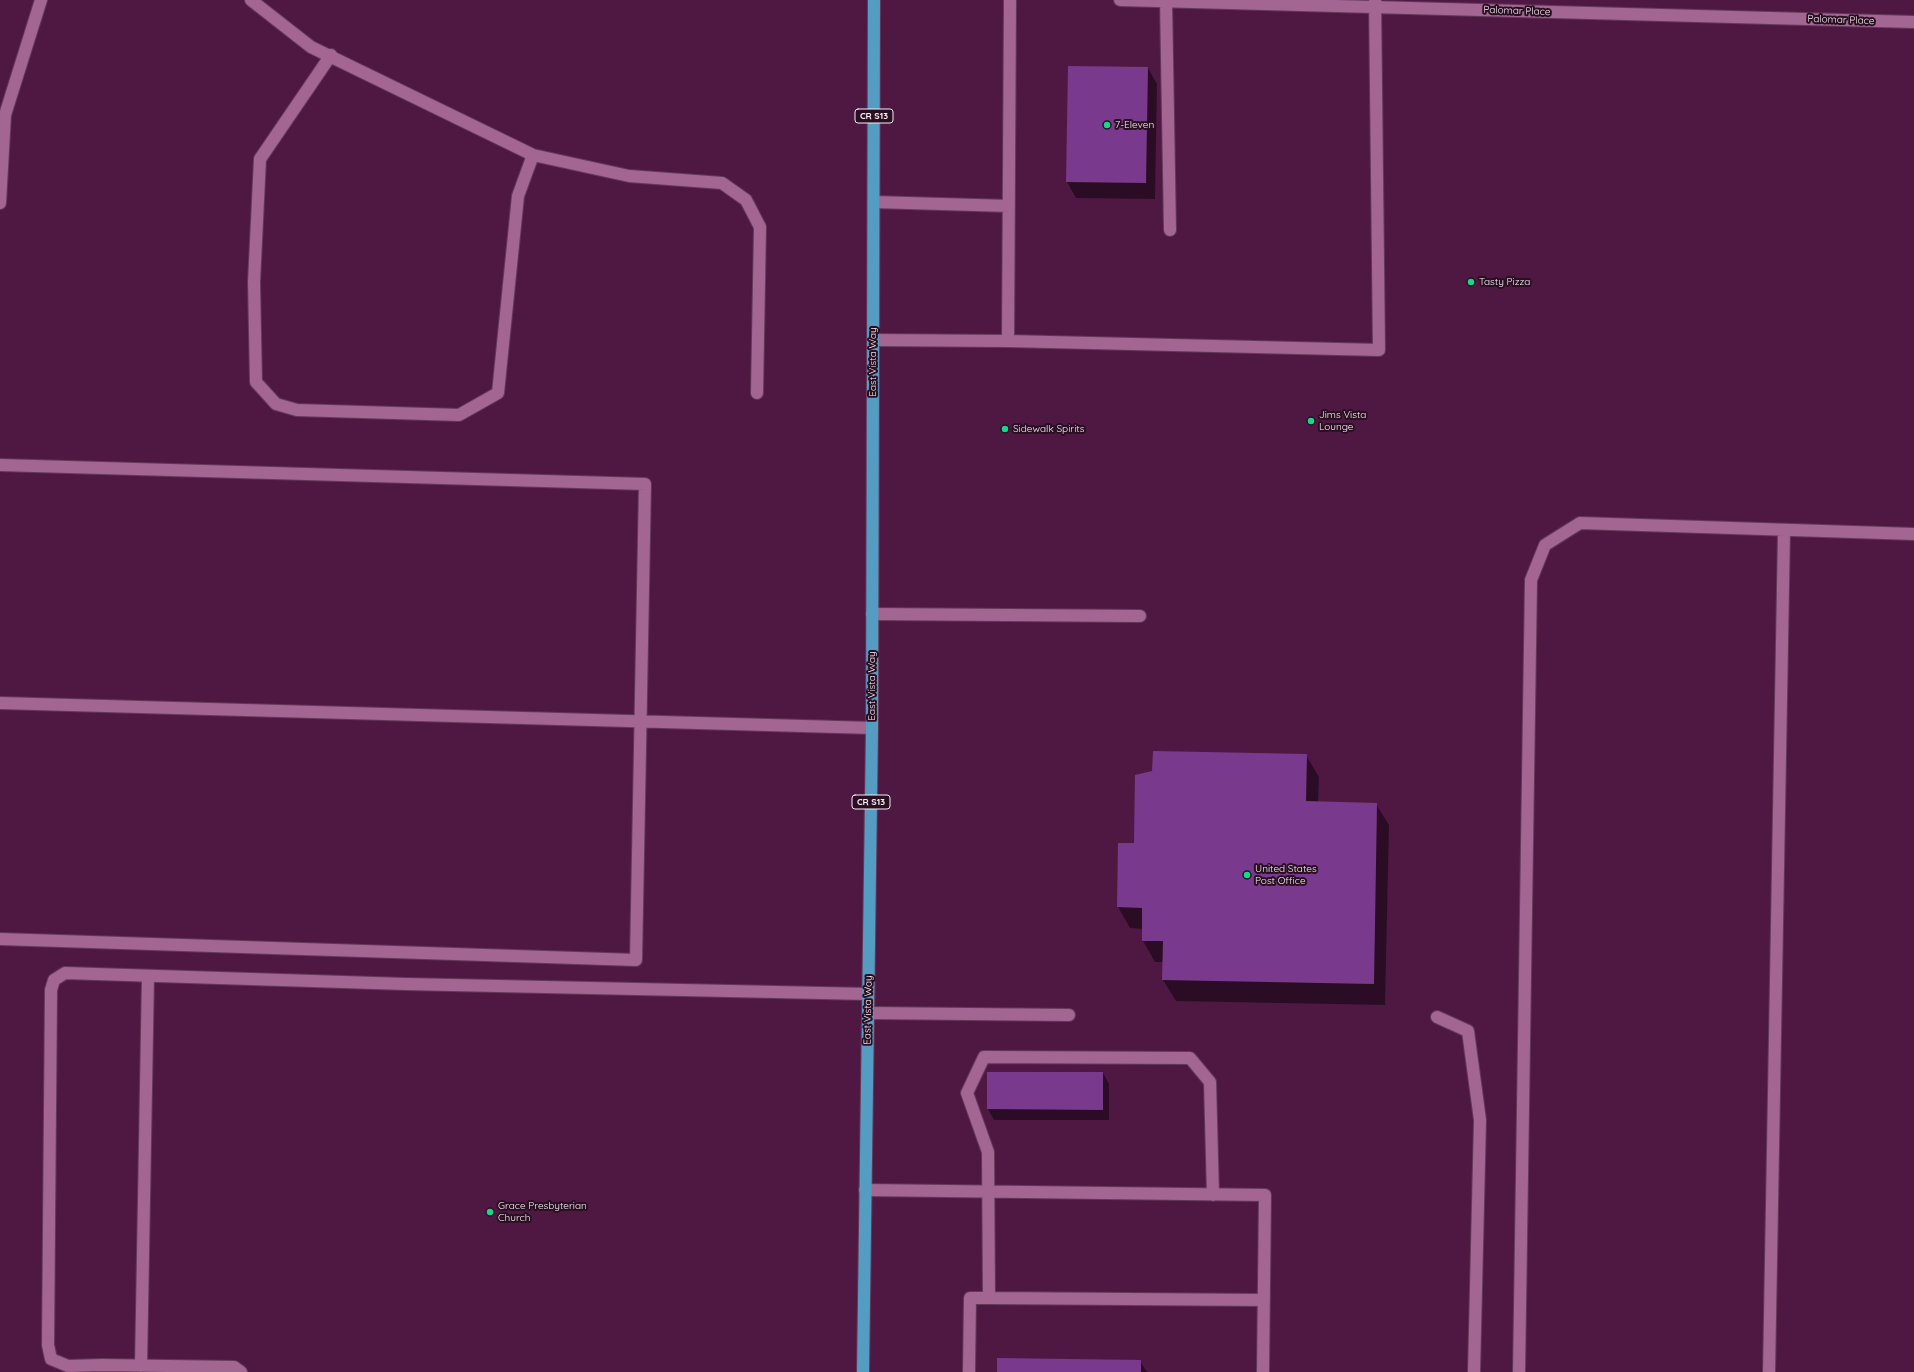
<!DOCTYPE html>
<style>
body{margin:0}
canvas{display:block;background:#4f1843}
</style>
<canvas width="1914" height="1372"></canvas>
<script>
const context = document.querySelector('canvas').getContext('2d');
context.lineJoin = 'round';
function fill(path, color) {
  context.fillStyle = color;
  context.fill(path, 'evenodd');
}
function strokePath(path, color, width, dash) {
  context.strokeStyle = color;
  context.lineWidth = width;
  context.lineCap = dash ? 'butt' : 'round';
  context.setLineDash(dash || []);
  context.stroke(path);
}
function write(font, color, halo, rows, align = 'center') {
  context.font = font + ' Quicksand,sans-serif';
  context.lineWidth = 4;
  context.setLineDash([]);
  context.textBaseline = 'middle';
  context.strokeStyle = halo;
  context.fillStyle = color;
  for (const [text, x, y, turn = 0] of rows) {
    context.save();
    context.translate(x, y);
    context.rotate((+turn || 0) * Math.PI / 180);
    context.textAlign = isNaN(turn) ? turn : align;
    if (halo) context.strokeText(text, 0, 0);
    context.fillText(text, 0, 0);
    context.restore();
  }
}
fill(new Path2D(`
 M1148,68L1157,84L1155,199L1076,198L1067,182Z
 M1306,755L1319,777L1318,802L1376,804L1389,825L1385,1005L1176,1001L1163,980L1164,962H1155L1143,941V929L1130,928L1118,907L1119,844H1135Z
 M1103,1073L1109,1084V1120H994L988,1109Z
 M1140,1361L1147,1372H998Z`), '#0007');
fill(new Path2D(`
 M1068,66L1148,67L1146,183L1066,182Z
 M1153,751L1307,754L1306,801L1377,803L1374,984L1162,980L1163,941H1142V908L1117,907L1118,843H1134L1135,775L1152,771Z
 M987,1072H1103V1110L987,1109Z
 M997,1358L1141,1360V1372H997Z`), '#79398c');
const minor = new Path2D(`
 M251,0L311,47L533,155L629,176L722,183L746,200L760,227L757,393
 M1010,0L1008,341L1379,350L1375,0
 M1120,0L1914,22
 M1166,1L1170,230
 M331,55L260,159L254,282L256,382L276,404L297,410L459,415L498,393L518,196L533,155
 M874,202L1009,206
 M0,203L5,115L41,0
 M873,340L1008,341
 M0,465L645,484L636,960L0,939
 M872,614L1140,616
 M0,703L872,728
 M868,1013L1069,1015
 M1437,1017L1468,1031L1480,1120L1474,1372
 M865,1190L1265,1195L1263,1372
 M1213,1195L1210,1082L1190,1058L984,1057L967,1093L988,1152L989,1298L1264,1300
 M141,1366L148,976
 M241,1372L234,1367L102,1365L68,1366L51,1359L48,1345L51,990L54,980L65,973L405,984L868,994
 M969,1372L970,1298H989
 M1519,1372L1531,580L1545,545L1580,523L1914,534
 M1769,1372L1784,531`);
const major = new Path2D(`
 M863,1372L872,728L874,0`);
strokePath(minor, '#63395a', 14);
strokePath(major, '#63395a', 14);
strokePath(minor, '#a36592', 12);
strokePath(major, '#549cc2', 12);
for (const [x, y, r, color] of [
 [1107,125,4,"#14d989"],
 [1471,282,4,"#14d989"],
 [1311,421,4,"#14d989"],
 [1005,429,4,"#14d989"],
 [1247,875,4,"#14d989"],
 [490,1212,4,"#14d989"]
]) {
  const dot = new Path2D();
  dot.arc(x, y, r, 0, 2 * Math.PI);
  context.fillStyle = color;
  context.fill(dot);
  strokePath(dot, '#280f21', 1.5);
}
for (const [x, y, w] of [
 [874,116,38],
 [871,802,38]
]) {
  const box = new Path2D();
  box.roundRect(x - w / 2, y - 7, w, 14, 3);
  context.fillStyle = '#280f21';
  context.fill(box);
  strokePath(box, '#fbecf6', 1);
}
write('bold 9px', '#fbecf6', null, [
 ["CR S13",874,116],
 ["CR S13",871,802]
]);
write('10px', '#fbecf6', '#280f21', [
 ["Palomar Place",1517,11,2],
 ["Palomar Place",1841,20,2],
 ["East Vista Way",873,362,-90],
 ["East Vista Way",872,686,-90],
 ["East Vista Way",868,1010,-89]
]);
write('10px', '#fbecf6', '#280f21', [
 ["7-Eleven",1115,125],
 ["Tasty Pizza",1479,282],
 ["Jims Vista",1319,415],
 ["Lounge",1319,427],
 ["Sidewalk Spirits",1013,429],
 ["United States",1255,869],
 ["Post Office",1255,881],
 ["Grace Presbyterian",498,1206],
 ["Church",498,1218]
], 'left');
</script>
